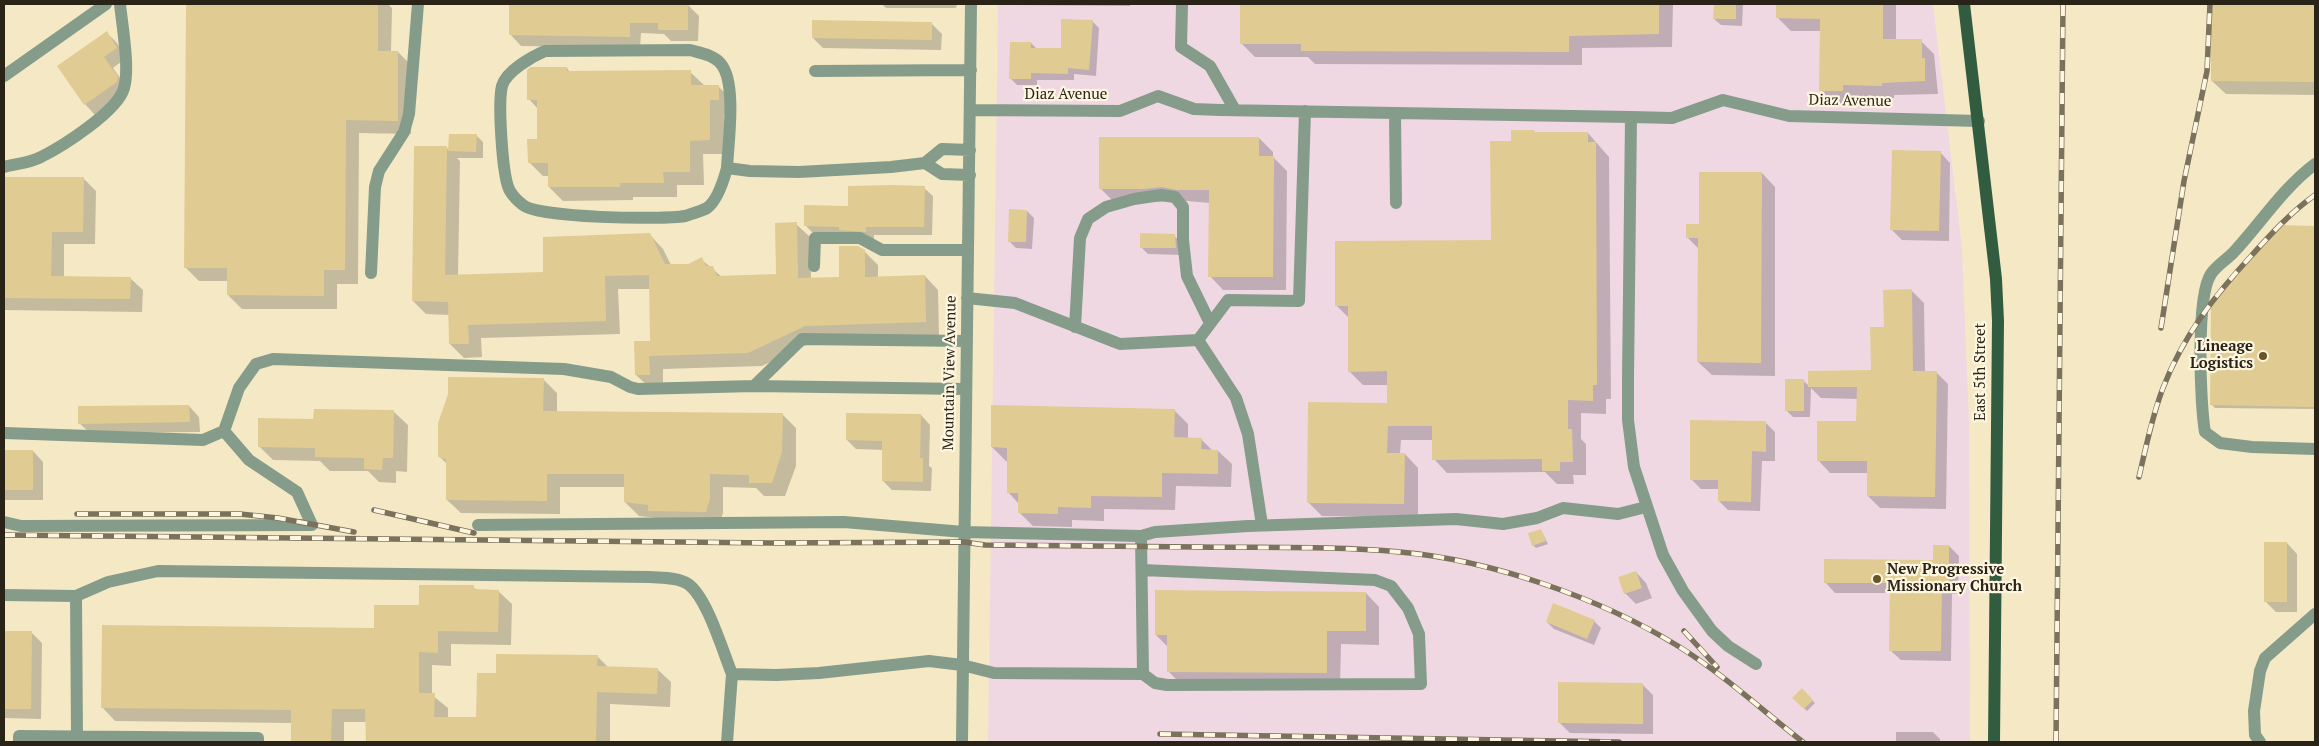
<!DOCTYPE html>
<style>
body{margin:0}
#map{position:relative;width:2319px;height:746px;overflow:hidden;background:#f5e9c5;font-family:"PT Serif",serif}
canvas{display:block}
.frame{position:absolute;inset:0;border:5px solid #292417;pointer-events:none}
</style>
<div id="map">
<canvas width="2319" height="746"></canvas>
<div class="frame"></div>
</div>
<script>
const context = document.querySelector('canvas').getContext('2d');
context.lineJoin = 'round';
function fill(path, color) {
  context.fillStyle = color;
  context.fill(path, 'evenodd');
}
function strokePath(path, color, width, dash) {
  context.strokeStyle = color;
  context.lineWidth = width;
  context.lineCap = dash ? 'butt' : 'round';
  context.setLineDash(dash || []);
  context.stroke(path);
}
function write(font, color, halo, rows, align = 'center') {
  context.font = font + ' "PT Serif",serif';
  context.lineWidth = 4.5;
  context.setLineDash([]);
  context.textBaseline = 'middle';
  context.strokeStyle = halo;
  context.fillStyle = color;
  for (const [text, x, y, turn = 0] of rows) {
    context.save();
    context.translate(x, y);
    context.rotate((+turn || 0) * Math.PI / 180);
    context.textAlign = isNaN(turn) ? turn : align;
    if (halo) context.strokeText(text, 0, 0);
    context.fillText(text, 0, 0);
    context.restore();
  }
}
fill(new Path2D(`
 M998,4H1933L1962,248L1969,421L1970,742H988Z`), '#f0d8e3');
fill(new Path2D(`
 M188,4H388L392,8L391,52H398L412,66L411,134L359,133L358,284H337V309H242L228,295V281H199L185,267Z
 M511,4L688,5L699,16L698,41H671L664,34L641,33L640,48L521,46L510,34Z
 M882,4H957L956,8H886Z
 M1007,4H1130V6L1009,5Z
 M1242,4H1673L1672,47L1582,48V65L1315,64L1308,57H1255L1241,43Z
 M1715,4H1743L1742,26L1721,25L1714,19Z
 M1778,4H1896V41H1921L1934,54L1938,94L1894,95V98H1855V104H1834L1821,90V31H1791L1778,18Z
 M2212,4H2315V95L2226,94L2212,81Z
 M1092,21L1099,28L1096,76L1074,74V80H1037V85H1017L1010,78L1031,43L1037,49L1062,50Z
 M931,23L942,34L941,50L823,48L813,38Z
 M107,33L117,43L126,58L113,68L127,88L95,115L85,104Z
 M567,68L570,72H690L704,85L718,86L732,100V113H724V154H703L704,185H677V197H633V200L563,201L549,187V176H543L529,162L538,140V109L529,99Z
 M1534,131L1537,134L1588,133L1609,157L1611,399H1606V414L1581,413V439L1586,444V475H1573L1574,484H1557L1545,472L1447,473L1434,459L1433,440H1401L1400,454H1405L1418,468V517L1322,516L1308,502L1389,404V385H1363L1349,371V318L1336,305L1492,242L1512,143Z
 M476,135L483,142V158H457L460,161L458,276L545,273L650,235L663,249L671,265H688L701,259L722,277L777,275L796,224L810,237L811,279H840L864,251L878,265V278L925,276L938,290L939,335L819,339L762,366L663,369V388H650L636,375L652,342L650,289H618L620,334L481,338L482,357L464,358L450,344L449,315L426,314L413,301L447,148L449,150Z
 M1259,138L1273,152V157L1287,171L1286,290H1223L1210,276V203L1176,200L1159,202H1114L1100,188Z
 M1940,152L1950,163L1949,241L1902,240L1891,229Z
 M1762,173L1775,187V376L1712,375L1698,362L1699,249L1687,237Z
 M4,178H83L96,191L95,244H64V277L130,278L143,290L142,312L4,310Z
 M924,188L933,196L932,235H874V240L814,234L805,225L850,207Z
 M1027,211L1034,218L1032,249L1016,248L1009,241Z
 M2280,227H2315V409L2215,408L2212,405Z
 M1174,236L1181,242L1182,255L1148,254L1141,247Z
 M1911,290L1924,303L1925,372H1936L1948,384L1946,509L1880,508L1868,496V473H1830L1818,460L1857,422L1858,399L1821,398L1811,388L1810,417H1793L1786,410L1804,381L1809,386L1873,371L1885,328Z
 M543,379L557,393V412L782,414L796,428V466L785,496H764L756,488L723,487V513L719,525L639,516L625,502V487H560V514L461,513L447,500V464L439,456Z
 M189,406L199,417L200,432L90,433L79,423Z
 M1174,410L1188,424V439H1201L1213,451H1218L1232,464L1231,487L1176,486L1175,510L1104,509V521L1072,520V527L1033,526L1019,512V504L1008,492V461H1006L992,447Z
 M394,412L408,425L407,472L396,471V483L379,482L368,471H330L320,461L273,460L259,446L315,420Z
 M921,415L930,425L929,466L932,468L931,491L892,490L883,481L884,450L856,449L847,440Z
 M1765,422L1775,432V461H1762L1760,511L1728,510L1719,501V489H1701L1691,479Z
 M4,451H33L43,462V500H4Z
 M1541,530L1548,544L1536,548L1533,545Z
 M2287,543L2297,554V612H2276L2265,601Z
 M1949,546L1959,556L1958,594H1952L1951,661L1901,660L1890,650L1891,593H1835L1825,582L1934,561Z
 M1636,572L1646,583L1652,598L1636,604L1625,593Z
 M473,587L477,590L498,591L512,604L511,645L451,644V666L432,665V695L448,708V718L477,719L497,674L597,656L608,667L657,669L671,682L670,707L610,704V742H367V722H344V742H292V723L115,721L102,707L375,629L420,606Z
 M1366,593L1379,607V645L1341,644L1340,687L1182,685L1168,671V647L1156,635Z
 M1594,621L1601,628L1594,645L1554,629L1547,622Z
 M4,632H31L42,643L41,719L4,718Z
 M1643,685L1653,695V734L1570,733L1559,722Z
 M1802,690L1815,703L1807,711L1794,698Z
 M1896,732H1933L1940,739V742H1896Z`), '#0003');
fill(new Path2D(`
 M186,4H378V51H398V121L346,120L345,270H324V296L227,295V268H184Z
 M509,4L688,5V30H658V23H630V37L509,35Z
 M1240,4H1659V34L1569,36V52L1301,51V44H1240Z
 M1714,4H1736V19H1713Z
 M1776,4H1883V39H1922V58H1925V81L1882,83V86L1843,85V91H1819L1820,19L1776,18Z
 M2211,4H2315V82L2211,81Z
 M1061,19L1093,20L1089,70L1068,68V74L1031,73V79H1009L1010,42H1031V48H1061Z
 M812,20L932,22V40L812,38Z
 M107,31L117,48L104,57L118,77L117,82L84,105L57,66Z
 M531,67H567V71L691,70V85H719V100H710V140L690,141V172H663L664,183H620V187H548V163H528L527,139H537V100H527V70Z
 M1511,130H1534V132H1588V142H1596L1597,385H1593V401L1568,400V429H1572L1573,462H1560V471H1542V459L1432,460V426H1388L1387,453H1405L1404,504L1307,503L1308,402L1387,403V371L1348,372V306H1335V241L1491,240L1490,141H1511Z
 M449,134H477L476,152L448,151Z
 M1099,137H1259V156H1274L1273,277H1208L1209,190H1177L1162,187L1144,189H1099Z
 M414,146H447L445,275L543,272V237L650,233L665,264H688L702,257L706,266H713L717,276L776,274L775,223L797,222L798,278L839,277V246H858L865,250V277L925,275L926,322L805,326L748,353L649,356L650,375H635L634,341H650L649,275L605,276L606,321L468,325L469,344H449L448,302L412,301Z
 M1892,150L1941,151L1939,231L1890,230Z
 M1699,172H1762L1761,363L1697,362L1698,238H1686V224H1699Z
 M4,177H84L83,232H52L51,276L131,277L130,299L4,298Z
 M892,185L925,186L924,227H866V232L839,230V227L804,226V205L848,206V186Z
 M1009,209L1027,210L1026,242H1008Z
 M2279,225L2315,226V407L2210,405L2211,305Z
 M1140,233L1175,234L1176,248H1140Z
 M1912,289L1913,371H1937L1935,497L1867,496V461H1817V421H1856L1857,387H1808V371L1871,370L1870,327H1884L1883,290Z
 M448,377L544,378L543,411L783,413L782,452L772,483H749V475L710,474V499L706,512L648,511V505L624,502V474H547V501L446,500V459L438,457V423L448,394Z
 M1785,379H1804V411H1785Z
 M189,405L190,422L78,424V406Z
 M991,405L1175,409L1174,437L1202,438L1201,449L1218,450V474L1162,473V497L1091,496V508L1058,507V514L1018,513V493H1007V448L991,447Z
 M314,409L394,410L393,458H383L382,470L364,469V458L315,457V448L258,447V418L313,419Z
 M846,413L921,414L920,458H923V482L882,481V441L846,440Z
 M1690,420L1766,421V452L1752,451L1751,502L1718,501V480H1690Z
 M4,450H33V490H4Z
 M1541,529L1546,541L1532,546L1528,533Z
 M2264,542H2287V602H2264Z
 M1933,545H1949V584H1942L1941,651H1889L1890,583H1824V559L1933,560Z
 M1636,571L1642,588L1624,594L1618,577Z
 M419,585H474V589L499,590L498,632L438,631V653L419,652V693H435L434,717H476L477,673H496V654L598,655L597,666L658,668L657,694L597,692L596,742H366L365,709H332L331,742H291V710L101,708L102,625L374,628V605H419Z
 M1155,590L1366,592V631H1327V673L1167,672V635H1155Z
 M1553,603L1595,620L1587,639L1546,622Z
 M4,631H32L31,709H4Z
 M1558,682L1643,683V724L1558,723Z
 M1802,688L1813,700L1804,709L1792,698Z`), '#e0cc92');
strokePath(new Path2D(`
 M1182,4L1181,47L1210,66L1235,110
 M815,71L971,70
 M4,76L106,4
 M970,110L1120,111L1158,96L1194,109L1220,110L1631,117
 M1395,113L1396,203
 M925,163L942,174L970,175
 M2315,164C2282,189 2261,223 2233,253C2226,260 2216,266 2211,274C2196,296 2200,404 2205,432L2220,443L2252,447L2315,449
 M4,167C15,164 30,163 41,157C63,146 118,111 124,88C130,68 122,25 120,4
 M727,168C724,179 717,201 707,208C702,211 691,214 685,216C662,220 538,218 523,205C519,202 513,196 510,191C502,178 498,102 502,86C506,71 533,56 545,51L690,50C701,53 714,55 721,64C737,83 728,144 727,168L750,171L799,172L891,167L925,163L942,149L970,150
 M814,266L815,238H860L882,250H968
 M371,273L375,187L379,171L404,132L409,114L418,4
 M967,298L1015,303L1120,344L1198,340L1228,300L1299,301L1305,111
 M1075,327L1080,238L1088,219L1106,207L1134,199L1161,195L1175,197L1183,207V240L1187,276L1210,323
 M1198,340L1236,398L1248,434L1262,525
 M965,389L754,386L802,339L966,341
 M4,433L203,440L224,431L239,388L256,364L273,359L564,369L611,377L630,387L638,389L754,386
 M4,522L21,526L312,525L297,492L249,460L224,431
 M1141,536L1155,532L1248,526L1456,519L1503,524L1537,518L1563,508L1618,514L1646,507
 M1142,570L1375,580L1391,586L1408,608L1419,634L1421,684L1167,685L1155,683L1143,674
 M4,595L76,596L77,737
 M76,596L108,582L158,571L650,577C661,578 678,577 688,584C707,597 723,652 732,674L776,675L819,673L929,661L962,665L994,673L1143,674L1141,536L964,532L844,522L478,525
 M1756,664L1728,646L1712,631L1683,591L1663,555L1634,467L1628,420V378L1631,117L1672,118L1723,100L1789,116L1979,121
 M19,742V736L258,738V742
 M727,742L732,674
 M962,742L971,4
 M2260,742L2255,735L2254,711L2260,671L2265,658L2315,614`), '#859c8b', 12);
strokePath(new Path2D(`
 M1964,4L1996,279L1998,321L1994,742`), '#325c40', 12);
const rail = new Path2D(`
 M2161,328L2184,181L2207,71L2210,4
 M2139,477C2146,447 2152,416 2163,388C2183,336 2215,295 2252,255C2272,233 2291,212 2315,195
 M374,510L474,533
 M77,514H240L278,518L354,532
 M4,535L772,543L964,542L985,545C1056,545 1128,547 1199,547C1266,548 1333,546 1400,552C1491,560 1600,598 1678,646C1723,674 1762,710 1803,742
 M1684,631L1717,667
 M1160,734L1619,742
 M2056,742L2063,4`);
strokePath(rail, '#7a725c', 5.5);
strokePath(rail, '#fef6e1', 4, [11]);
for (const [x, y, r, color] of [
 [2263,356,5,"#6a5524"],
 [1877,579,5,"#6a5524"]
]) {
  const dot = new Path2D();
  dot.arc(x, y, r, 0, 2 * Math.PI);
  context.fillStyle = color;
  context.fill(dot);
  strokePath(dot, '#fef6e1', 2);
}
write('15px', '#292417', '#fef6e1', [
 ["Diaz Avenue",1066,95],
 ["Diaz Avenue",1850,101,1],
 ["East 5th Street",1981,372,-90],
 ["Mountain View Avenue",950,373,-89]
]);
write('bold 15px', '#292417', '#fef6e1', [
 ["Lineage",2253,347],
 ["Logistics",2253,364],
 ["New Progressive",1887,570,"left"],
 ["Missionary Church",1887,587,"left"]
], 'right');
</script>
